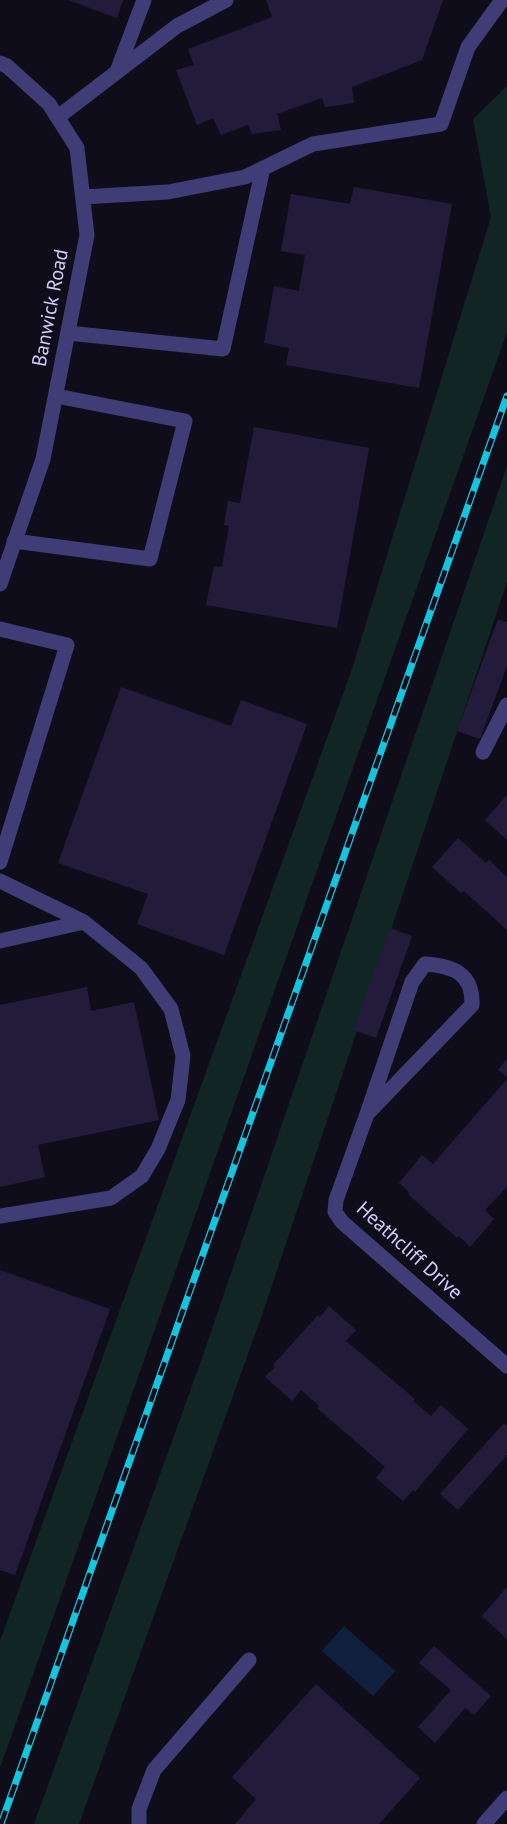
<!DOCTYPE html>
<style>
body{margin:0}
canvas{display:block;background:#100d1b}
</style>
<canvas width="507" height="1824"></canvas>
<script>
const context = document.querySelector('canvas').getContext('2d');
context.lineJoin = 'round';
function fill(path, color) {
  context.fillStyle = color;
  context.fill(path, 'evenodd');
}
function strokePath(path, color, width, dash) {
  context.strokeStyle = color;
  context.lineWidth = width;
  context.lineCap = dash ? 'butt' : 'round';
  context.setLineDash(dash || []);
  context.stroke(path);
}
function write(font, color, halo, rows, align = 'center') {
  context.font = font + ' "PT Sans",sans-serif';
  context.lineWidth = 4.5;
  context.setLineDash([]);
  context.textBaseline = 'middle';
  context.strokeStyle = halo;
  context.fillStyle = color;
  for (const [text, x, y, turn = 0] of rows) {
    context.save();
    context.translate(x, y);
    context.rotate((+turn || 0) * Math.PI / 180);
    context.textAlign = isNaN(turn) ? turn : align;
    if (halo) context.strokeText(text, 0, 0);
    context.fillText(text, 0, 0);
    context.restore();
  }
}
fill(new Path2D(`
 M507,86V332L0,1768V1641L352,669L491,217L473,119Z
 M507,466V582L262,1315L79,1824H34L201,1361Z`), '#102524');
fill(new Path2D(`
 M344,1626L395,1671L373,1696L322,1651Z`), '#0f203d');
fill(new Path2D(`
 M68,0H123L117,18Z
 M266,0H443L422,60L352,87L354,103L325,107L322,98L277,114L281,130L252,134L248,125L221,135L213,118L197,125L176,70L194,65L188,49L272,17Z
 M354,187L452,204L419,388L286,365L289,348L264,343L274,286L299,291L305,255L281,251L291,194L350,204Z
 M254,427L369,448L337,628L206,605L214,566L222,567L229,526L224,525L228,501L240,503Z
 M498,619L507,622V666L480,739L457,731Z
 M121,687L231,726L241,700L307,724L224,955L137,924L148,894L58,863Z
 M507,795V840L485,820Z
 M458,838L486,863L489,860L507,877V930L464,891L461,893L432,867Z
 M390,928L412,936L376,1038L353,1030Z
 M87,987L91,1011L134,1002L159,1120L38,1145L45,1177L0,1187V1005Z
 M507,1059V1077L498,1070Z
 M507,1079V1187L485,1210L494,1219L470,1247L459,1236L457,1238L408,1194L409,1192L399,1183L422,1155L433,1164Z
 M0,1270L110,1309L15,1575L0,1570Z
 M329,1306L356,1330L346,1341L415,1399L413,1401L431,1416L441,1405L468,1429L415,1492L413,1490L403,1501L376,1478L385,1467L317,1408L319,1406L301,1390L292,1401L265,1377L275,1367L273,1365L318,1315L320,1317Z
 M504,1423L507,1426V1455L458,1510L440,1494Z
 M507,1587V1639L482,1616Z
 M434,1646L491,1696L474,1715L465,1708L435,1743L418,1727L451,1690L419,1663Z
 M316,1684L420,1778L379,1824H235L256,1799L232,1777Z`), '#221b3a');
strokePath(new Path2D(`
 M0,63L7,66L49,104L77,148L87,235L43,459L0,584
 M118,69L144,0
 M58,117L177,26L226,0
 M83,197L168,192L245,177L313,144L441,124L468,47L502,0
 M68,333L223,349L263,168
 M14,541L150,559L185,421L56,396
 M0,629L67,645L0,862
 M483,752L507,705
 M0,881L84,922L141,968L171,1009L183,1056L178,1100L158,1149L142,1176L111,1198L0,1216
 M0,941L84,922
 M367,1114L412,982L425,964C453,966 473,973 472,1005L367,1114L336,1200L335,1212L342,1222L507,1366
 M139,1824V1809L154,1770L249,1660
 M484,1824L507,1798`), '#3f3c76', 15);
const rail = new Path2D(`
 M1,1824L507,396`);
strokePath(rail, '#14c5de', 7);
strokePath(rail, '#100d1b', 4.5, [14]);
write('20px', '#d2ccfa', '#100d1b', [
 ["Banwick Road",51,308,-79],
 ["Heathcliff Drive",409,1251,42]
]);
</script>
